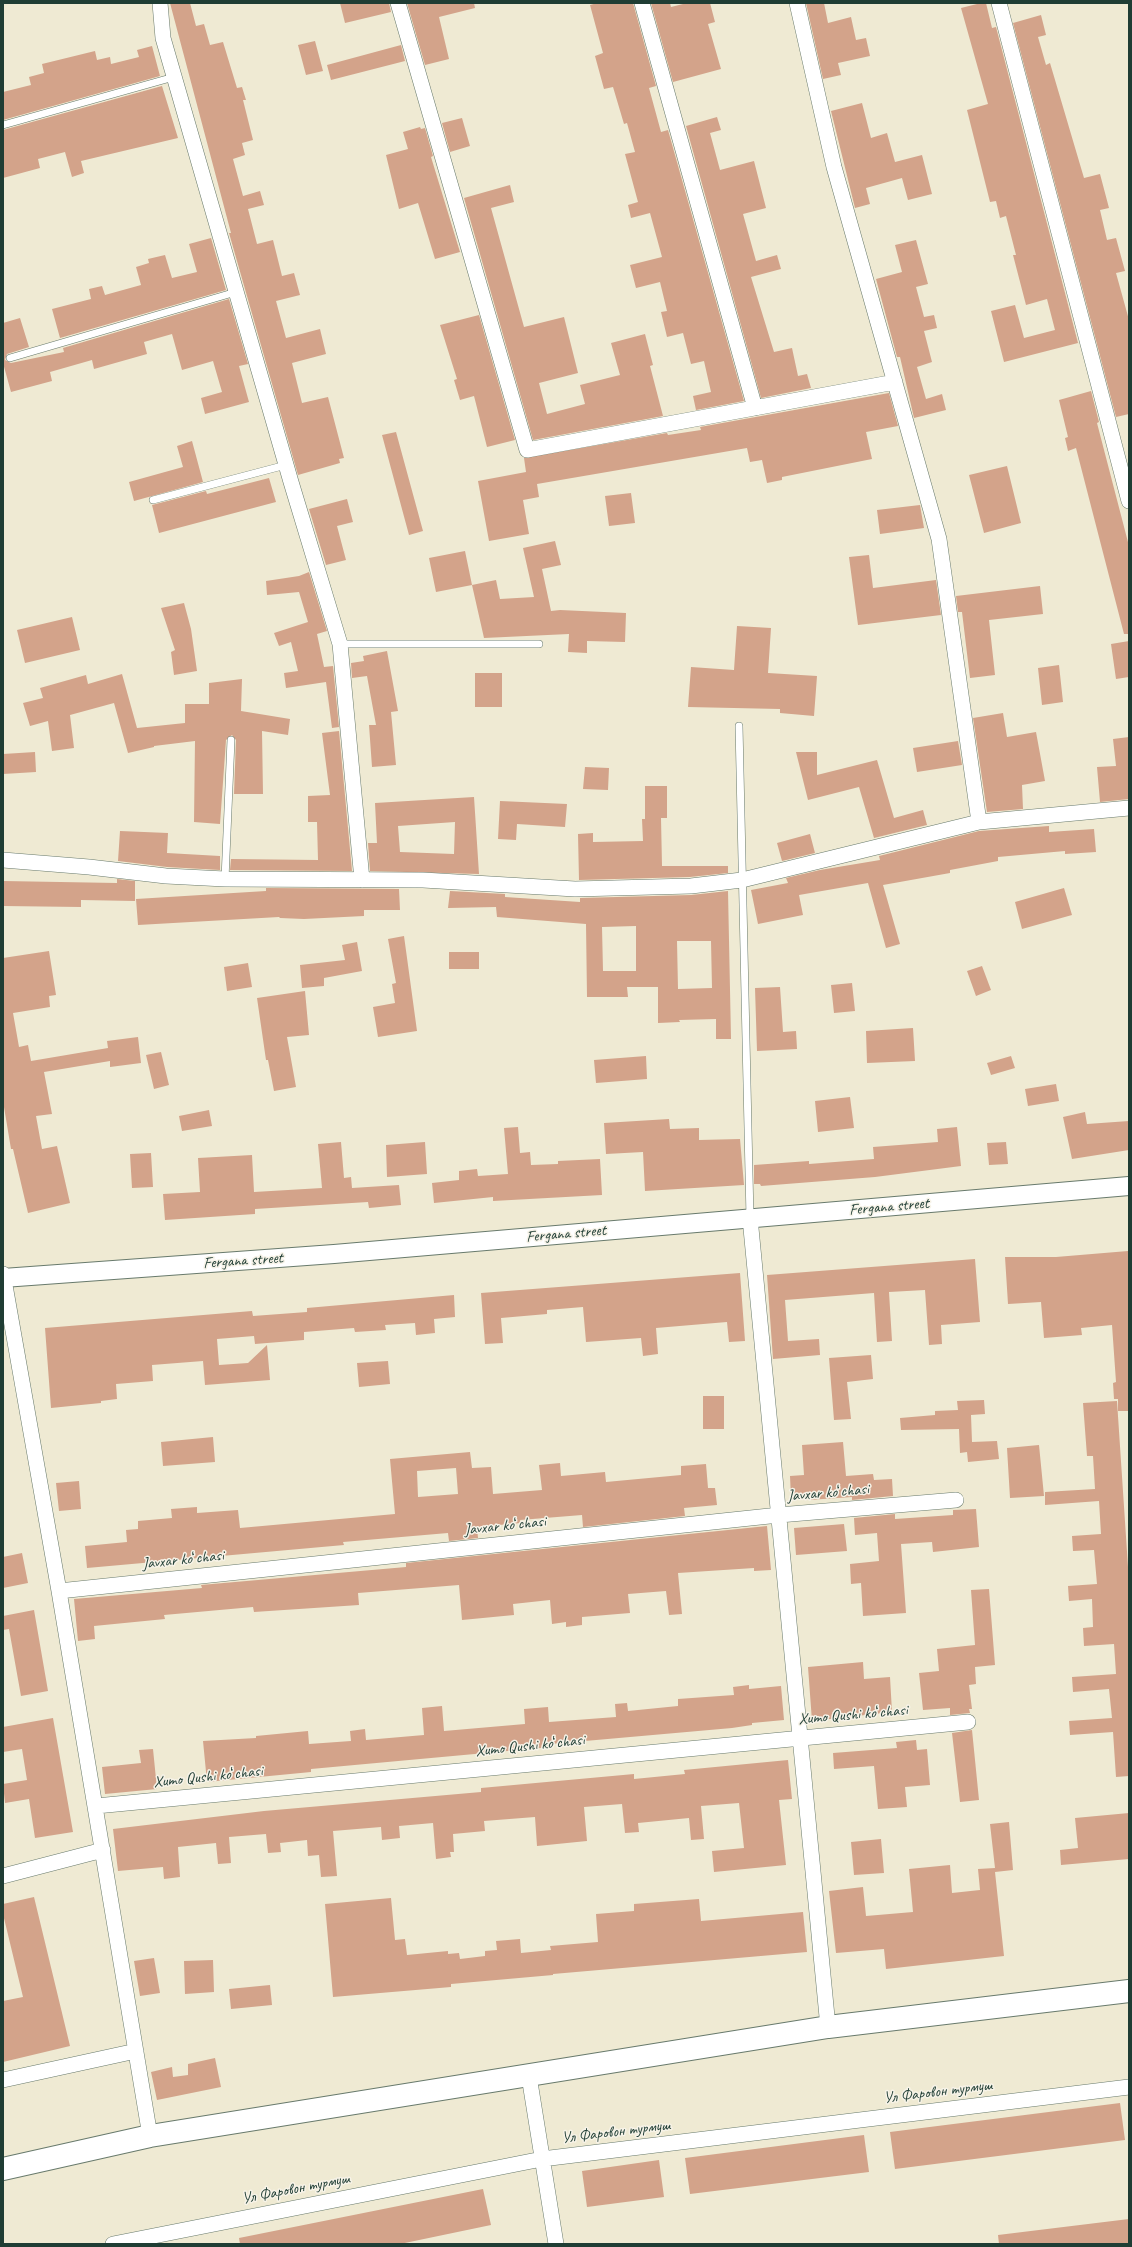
<!DOCTYPE html>
<meta charset="utf-8">
<style>
body{margin:0}
#map{position:relative;width:1132px;height:2247px;overflow:hidden;background:#efead3;font-family:Caveat,sans-serif}
canvas{display:block}
.frame{position:absolute;inset:0;border:4px solid #1f3d34;pointer-events:none}
</style>
<div id="map">
<canvas width="1132" height="2247"></canvas>
<div class="frame"></div>
</div>
<script>
const context = document.querySelector('canvas').getContext('2d');
context.lineJoin = 'round';
function fill(path, color) {
  context.fillStyle = color;
  context.fill(path, 'evenodd');
}
function strokePath(path, color, width, dash) {
  context.strokeStyle = color;
  context.lineWidth = width;
  context.lineCap = dash ? 'butt' : 'round';
  context.setLineDash(dash || []);
  context.stroke(path);
}
function write(font, color, halo, rows, align = 'center') {
  context.font = font + ' Caveat,sans-serif';
  context.lineWidth = 3;
  context.setLineDash([]);
  context.textBaseline = 'middle';
  context.strokeStyle = halo;
  context.fillStyle = color;
  for (const [text, x, y, turn = 0] of rows) {
    context.save();
    context.translate(x, y);
    context.rotate((+turn || 0) * Math.PI / 180);
    context.textAlign = isNaN(turn) ? turn : align;
    if (halo) context.strokeText(text, 0, 0);
    context.fillText(text, 0, 0);
    context.restore();
  }
}
fill(new Path2D(`
 M170,3H190L196,26L204,24L210,45L223,42L237,88L242,87L246,100H243L253,140L242,143L245,155L233,159L243,196L260,191L264,205L248,209L257,244L273,240L282,276L294,273L300,295L276,301L286,338L320,329L326,354L292,363L302,403L328,397L344,458L339,459L340,463L298,475L229,233H231Z
 M340,3H389L391,12L345,23Z
 M407,3H474L475,8L439,17L449,59L425,65Z
 M597,3H633L656,86L649,88L661,132L668,130L744,401L696,410L693,396L711,392L704,361L691,364L683,333L667,337L661,312L667,311L660,282L636,288L630,265L662,257L650,213L631,218L628,205L638,202L625,154L635,152L627,123L624,124L613,87L604,89L595,56L603,53L590,5Z
 M651,3H670L671,7L687,3H710L715,22L708,24L721,69L673,82Z
 M806,3H824L828,23L851,17L856,40L866,38L870,56L838,63L841,75L823,79Z
 M981,3H986L992,28L996,27L1078,343L1004,362L991,311L1015,305L1024,338L1055,330L1047,299L1026,305L1013,255H1016L1006,216L1000,218L996,201L990,202L967,110L988,104L961,8Z
 M1041,15L1046,35L1038,37L1046,65L1050,63L1084,178L1100,174L1109,208L1100,210L1107,240L1116,238L1125,271L1116,273L1129,320V414L1116,417L1013,23Z
 M315,41L323,71L306,75L298,45Z
 M401,45L405,61L331,80L327,65Z
 M152,46L160,76L3,120V92L31,85L29,77L44,73L42,64L95,51L97,60L110,57L111,64L139,57L137,50Z
 M162,86L178,138L81,161L84,173L72,177L65,152L38,159L40,168L3,178V130Z
 M862,103L871,138L887,133L895,162L922,155L932,194L908,200L902,178L866,188L870,204L855,208L831,111Z
 M717,117L721,130L710,133L720,170L754,161L766,208L743,214L756,261L777,255L781,269L751,277L774,352L792,348L798,376L807,374L811,388L761,398L686,126Z
 M462,118L470,146L450,152L442,123Z
 M420,127L421,129L425,128L433,156L431,157L460,252L435,259L418,203L399,209L386,155L408,149L403,132Z
 M510,185L514,202L491,208L524,327L564,317L578,373L539,383L547,414L585,404L580,385L620,375L611,343L645,334L653,365L650,366L663,416L533,440L464,198Z
 M211,238L226,290L60,338L52,309L91,299L89,289L102,286L105,295L141,285L136,267L149,263L148,259L165,255L172,278L197,272L189,244Z
 M916,240L928,284L916,287L924,317L934,315L937,328L924,331L932,362L917,367L926,399L942,394L946,410L914,418L900,357H897L876,279L902,272L895,245Z
 M229,299L248,364L239,366L249,402L205,414L201,398L222,392L213,361L182,370L172,334L144,342L147,354L94,369L92,360L50,372L52,381L11,392L3,363V323L20,318L29,347L7,354L5,360L11,363L64,352L63,348Z
 M479,315L515,440L487,447L474,396L460,400L454,380L457,379L440,325Z
 M1091,391L1099,422L1097,423L1129,546V634H1124L1076,448L1068,451L1065,438L1068,437L1059,400Z
 M889,393L898,426L866,432L872,459L782,477V480L767,483L762,460L750,462L747,448L537,484L539,497L523,500L529,534L489,541L478,481L526,472L524,458L667,433L668,435L701,430L700,427Z
 M396,432L423,531L409,535L382,435Z
 M192,441L203,482L134,501L129,482L183,467L177,446Z
 M1007,466L1021,523L984,533L969,475Z
 M269,478L276,502L159,533L152,505L206,491L207,494Z
 M631,493L635,523L609,526L605,496Z
 M347,499L353,522L337,526L346,560L326,565L309,509Z
 M920,505L924,528L880,534L877,510Z
 M555,541L561,565L542,569L551,611L560,610L626,613L625,642L587,641V653L568,652L569,634L484,638L472,585L496,580L500,599L534,597L523,548Z
 M465,551L472,585L436,592L429,558Z
 M869,555L873,588L936,580L941,615L858,625L849,557Z
 M309,572L327,631L317,634L324,667L333,666L339,727L332,728L326,682L286,688L284,673L298,671L291,642L279,646L274,633L308,622L299,592L267,595L266,581L299,576Z
 M1040,586L1043,614L989,620L995,675L970,678L962,612H958L956,596Z
 M184,603L191,629L197,671L174,675L171,652L175,650L161,608Z
 M72,617L80,650L25,663L17,630Z
 M737,626L771,628L768,673L817,676L814,716L780,713V709L688,707L691,667L734,670Z
 M1129,641V677L1116,679L1111,644Z
 M387,651L398,711L391,712L396,765L372,767L369,725H376L367,676L352,678L351,663L364,661L363,656Z
 M1059,665L1063,702L1042,705L1038,668Z
 M475,673H502V707H475Z
 M122,674L137,728L185,723V704H209V683L242,679L241,711L290,719L288,735L262,731L263,794H234L236,740L232,735L226,740L220,824L194,822L195,741L154,746V747L128,753L114,703L70,715L74,748L52,751L48,721L30,726L23,703L43,698L40,688L86,675L88,684Z
 M1003,713L1007,737L1036,732L1045,781L1022,785L1023,809L987,812L973,718Z
 M339,731L352,871L230,870L231,859L318,860L317,822H308V796L330,795L322,733Z
 M1129,737V799L1100,802L1097,767L1116,766L1113,739Z
 M958,741L962,765L917,772L913,748Z
 M35,752L36,772L3,774V754Z
 M796,752H817V775L877,760L894,818L923,810L927,825L874,838L859,787L808,800Z
 M585,767L609,768L608,790L583,789Z
 M645,786H667V818H661L662,866H728V873L690,877L579,880L578,834L593,833V842L643,841L642,819H645Z
 M474,797L479,874L370,871L368,843H377L375,803ZM455,822L454,854L400,852L398,826Z
 M500,801L567,804L565,827L517,824L516,840L498,839Z
 M1049,826V832L1094,829L1096,852L1065,854V851L998,857V861L950,870V873L883,885L900,944L886,948L868,883L799,895L803,915L758,924L751,890L788,883L786,878L820,870L880,860L879,856L979,831Z
 M120,831L168,833L167,853L220,856V870L167,867L118,861Z
 M810,834L815,853L782,861L777,843Z
 M117,879L135,881V901L81,900V907L3,906V881L117,883Z
 M266,888L399,889L400,910H364V916L304,919L280,918L279,917L138,925L136,899L266,891Z
 M1064,888L1072,915L1022,929L1015,902Z
 M450,891L505,894V897L580,902V898L691,895L728,891L731,1039H716V1019L679,1020L680,1022L658,1023V987H627L628,997H587L586,924L497,917L496,907L448,908ZM636,926V971H603L602,927ZM677,941H711L712,988L678,989Z
 M404,936L417,1031L378,1037L373,1007L395,1003L392,984L396,983L388,939Z
 M357,942L362,971L324,978V986L302,988L300,965L345,960L342,945Z
 M49,951L56,995L49,996L50,1007L13,1013L19,1047L28,1045L31,1061L108,1048L107,1041L138,1037L141,1063L110,1067V1061L44,1072L52,1114L36,1116L42,1149L57,1146L70,1203L28,1213L13,1149H11L3,1101V958Z
 M449,952H479V969H449Z
 M248,963L252,987L227,991L224,967Z
 M982,966L991,990L976,996L967,971Z
 M852,983L855,1011L834,1013L831,985Z
 M780,987L783,1032L796,1031L797,1049L757,1051L755,988Z
 M305,991L309,1035L287,1037L296,1087L274,1091L268,1060H266L257,998Z
 M913,1028L915,1061L867,1063L866,1031Z
 M161,1052L169,1085L154,1089L146,1055Z
 M646,1056L647,1079L596,1083L594,1060Z
 M1011,1056L1015,1068L991,1075L987,1063Z
 M1056,1084L1059,1101L1028,1106L1025,1089Z
 M850,1097L854,1128L818,1132L815,1101Z
 M209,1110L212,1126L182,1131L179,1116Z
 M1085,1112L1087,1124L1129,1121V1150L1072,1159L1063,1117Z
 M669,1119L670,1129L699,1128V1140L740,1139L744,1185L645,1191L643,1152L606,1154L604,1123Z
 M518,1127L520,1153L530,1152L531,1165L558,1164V1161L600,1159L602,1195L493,1201V1197L434,1203L432,1183L459,1180V1171L477,1169L478,1176L508,1174L504,1128Z
 M957,1127L961,1166L875,1177L761,1186L760,1184H754V1165L809,1161V1164L874,1159L873,1147L938,1142L937,1129Z
 M341,1142L344,1178L351,1177L352,1188L399,1185L401,1205L369,1208L368,1202L255,1209V1214L165,1220L163,1194L200,1192L198,1158L252,1155L254,1192L322,1188L318,1144Z
 M425,1142L427,1174L387,1177L386,1145Z
 M1006,1142L1008,1164L989,1165L987,1143Z
 M151,1153L153,1187L132,1188L130,1154Z
 M1128,1251L1129,1411H1118V1399H1114L1113,1383L1116,1382L1112,1325L1081,1328L1082,1335L1044,1338L1041,1302L1008,1304L1005,1257H1056Z
 M975,1259L980,1322L941,1325L942,1344L929,1345L925,1290L889,1292L892,1341L877,1342L874,1293L785,1300L788,1341L819,1339L820,1355L773,1359L767,1275Z
 M740,1273L745,1341L729,1342L727,1322L656,1328L658,1354L643,1356L641,1338L586,1342L583,1307L547,1310V1314L501,1318L503,1343L485,1344L481,1293Z
 M454,1295L455,1317L434,1319L435,1333L416,1335L415,1323L385,1325L386,1330L355,1332L354,1328L304,1332V1340L255,1344L254,1336L217,1339L219,1365L248,1363L267,1345L270,1380L205,1385L203,1361L152,1365L153,1381L116,1384L117,1399L101,1401V1403L51,1408L45,1328L252,1311L253,1316L307,1312V1308Z
 M871,1355L873,1379L847,1382L851,1419L834,1420L829,1358Z
 M388,1361L390,1384L359,1387L357,1363Z
 M703,1396H724V1429H703Z
 M984,1400L985,1414L971,1415L972,1442L997,1441L999,1459L968,1462L967,1452L960,1453L959,1429L901,1430L900,1418L935,1415V1411L958,1410L957,1401Z
 M1117,1401L1129,1582V1776L1116,1777L1113,1732L1070,1735L1069,1721L1112,1718L1109,1689L1073,1692L1072,1677L1116,1674L1114,1644L1084,1646L1083,1628L1093,1627L1092,1599L1069,1601L1068,1586L1097,1584L1094,1550L1073,1551L1072,1536L1101,1534L1099,1501L1045,1505V1492L1095,1489L1093,1456H1087L1083,1403Z
 M213,1437L215,1462L163,1466L161,1442Z
 M843,1442L846,1476L873,1474L874,1480L892,1479L893,1496L852,1500V1497L809,1500V1497L791,1498L790,1476L804,1475L802,1445Z
 M1039,1445L1044,1496L1010,1498L1007,1448Z
 M470,1452L472,1468L491,1467L493,1494L542,1490L539,1465L560,1463L561,1476L605,1472L606,1482L681,1475V1466L706,1464L708,1488H715L717,1505L684,1508L685,1516L583,1527L582,1515L520,1520L521,1523L477,1527L478,1538L449,1541L448,1533L343,1542L344,1545L87,1568L85,1546L127,1542L126,1530L138,1529V1521L172,1518L171,1509L197,1507V1513L238,1510L240,1528L395,1514L390,1459ZM456,1468L458,1494L418,1497L417,1471Z
 M79,1481L81,1509L59,1511L56,1483Z
 M976,1509L979,1547L933,1552L932,1542L901,1544L906,1613L863,1616L861,1583L851,1584L850,1564L879,1561L877,1533L855,1535L854,1518L895,1514V1519L953,1515V1510Z
 M844,1524L847,1551L796,1555L794,1528Z
 M767,1526L771,1570L754,1571V1568L678,1573L682,1614L669,1615L666,1591L628,1594L630,1613L582,1617V1625L566,1627V1622L552,1624L550,1600L513,1604L514,1615L462,1620L459,1585L358,1593L359,1605L254,1612L253,1607L164,1615L165,1619L94,1626L95,1639L78,1641L74,1599L202,1588L201,1585L406,1567V1563Z
 M22,1553L28,1583L3,1588V1557Z
 M989,1589L995,1665L975,1667L976,1684L969,1685L972,1709H969L970,1713L950,1715V1708L923,1710L919,1673L939,1671L937,1649L975,1645L971,1590Z
 M34,1610L48,1691L21,1696L9,1629L3,1630V1616Z
 M863,1662L864,1679L890,1677L892,1712L812,1721L808,1667Z
 M749,1685V1689L781,1686L784,1720L752,1723V1725L732,1728L551,1744V1747L311,1769V1772L207,1782L203,1741L256,1738V1736L308,1731L309,1744L351,1741L350,1731L365,1729L366,1740L424,1735L422,1708L442,1706L444,1731L525,1724L524,1709L548,1707L549,1722L616,1717L615,1704L627,1703L628,1711L678,1706V1699L734,1695L733,1687Z
 M53,1718L73,1832L35,1838L29,1799L5,1803L3,1784L27,1780L22,1749L3,1752V1727Z
 M972,1730L979,1800L960,1802L952,1733Z
 M916,1740L917,1750L927,1749L930,1785L905,1787L907,1807L878,1809L874,1766L834,1769L833,1753L897,1748L896,1742Z
 M153,1749L157,1789L105,1794L102,1767L141,1763L139,1750Z
 M788,1760L792,1799L779,1800L786,1865L714,1872L712,1851L744,1848L739,1803L701,1806L704,1839L691,1840L689,1818L638,1823L639,1832L625,1833L622,1804L584,1807L587,1841L537,1846L535,1817L484,1821L485,1831L453,1834L454,1852H450L451,1857L436,1859L433,1823L399,1826L400,1838L382,1840L381,1827L333,1831L337,1876L321,1877L319,1855L308,1856L307,1840L280,1843L281,1852L268,1853L266,1834L229,1837L231,1863L218,1864L216,1843L178,1847L180,1877L164,1879L163,1867L118,1871L113,1829L264,1811L481,1792V1788L634,1774V1779L685,1774L684,1770Z
 M1129,1813V1859L1061,1865L1060,1850L1078,1848L1075,1818Z
 M1009,1822L1013,1870L995,1872L1004,1956L886,1969L884,1949L836,1953L829,1891L863,1887L866,1916L913,1912L909,1869L950,1865L952,1893L980,1890L978,1869L995,1868L990,1824Z
 M881,1839L884,1873L854,1875L851,1842Z
 M34,1897L70,2046L3,2062V2001L23,1997L3,1914V1904Z
 M391,1898L395,1940L405,1939L407,1955L448,1951V1954L459,1953L460,1959L485,1956V1951L497,1950L496,1941L520,1939L521,1953L551,1950L550,1946L598,1942L596,1914L634,1911V1904L699,1899L701,1921L803,1912L807,1952L553,1974V1975L451,1984V1987L333,1997L325,1904Z
 M154,1958L160,1993L140,1996L134,1961Z
 M213,1960L214,1992L185,1994L184,1961Z
 M270,1985L272,2005L231,2009L229,1989Z
 M215,2058L221,2087L157,2100L151,2072L172,2067L173,2077L188,2075V2064Z
 M1120,2103L1125,2140L895,2169L890,2132Z
 M864,2135L869,2172L690,2194L685,2158Z
 M659,2160L664,2197L587,2207L582,2171Z
 M483,2189L491,2225L400,2244H240L239,2238Z
 M1129,2219V2244H999L998,2235Z`), '#d3a38a');
const service = new Path2D(`
 M3,125L174,77
 M10,358L236,292
 M153,500L286,465
 M340,644H539
 M739,726L750,1218
 M225,879L231,740`);
const minor = new Path2D(`
 M160,3L163,38L291,482L340,644L362,880
 M398,3L527,450L895,382
 M642,3L755,408
 M797,3L834,167L939,539L979,822
 M999,3L1129,501
 M3,860L89,867L166,876L225,879L423,880L575,889L691,886L742,880L979,822L1129,808
 M750,1218L828,2027
 M3,1274L59,1591L150,2136
 M59,1591L779,1515L956,1500
 M96,1806L968,1722
 M3,1876L103,1850
 M529,2076L556,2244
 M3,2080L136,2051
 M113,2244L542,2159L1129,2087`);
const tertiary = new Path2D(`
 M3,1278L334,1254L1129,1186`);
const primary = new Path2D(`
 M3,2169L150,2136L828,2027L1129,1991`);
strokePath(service, '#687a6c', 8);
strokePath(minor, '#687a6c', 16);
strokePath(tertiary, '#687a6c', 20);
strokePath(primary, '#687a6c', 24);
strokePath(service, '#fff', 7);
strokePath(minor, '#fff', 15);
strokePath(tertiary, '#fff', 18);
strokePath(primary, '#fff', 22);
write('16px', '#1f3d34', '#f7f3e8', [
 ["Fergana street",889,1207,-5],
 ["Fergana street",566,1234,-5],
 ["Fergana street",243,1261,-4],
 ["Javxar koʻchasi",828,1493,-5],
 ["Javxar koʻchasi",505,1526,-6],
 ["Javxar koʻchasi",183,1560,-6],
 ["Xumo Qushi koʻchasi",853,1715,-5],
 ["Xumo Qushi koʻchasi",530,1746,-6],
 ["Xumo Qushi koʻchasi",208,1777,-6],
 ["Ул Фаровон турмуш",938,2092,-7],
 ["Ул Фаровон турмуш",616,2132,-7],
 ["Ул Фаровон турмуш",296,2189,-11]
]);
</script>
